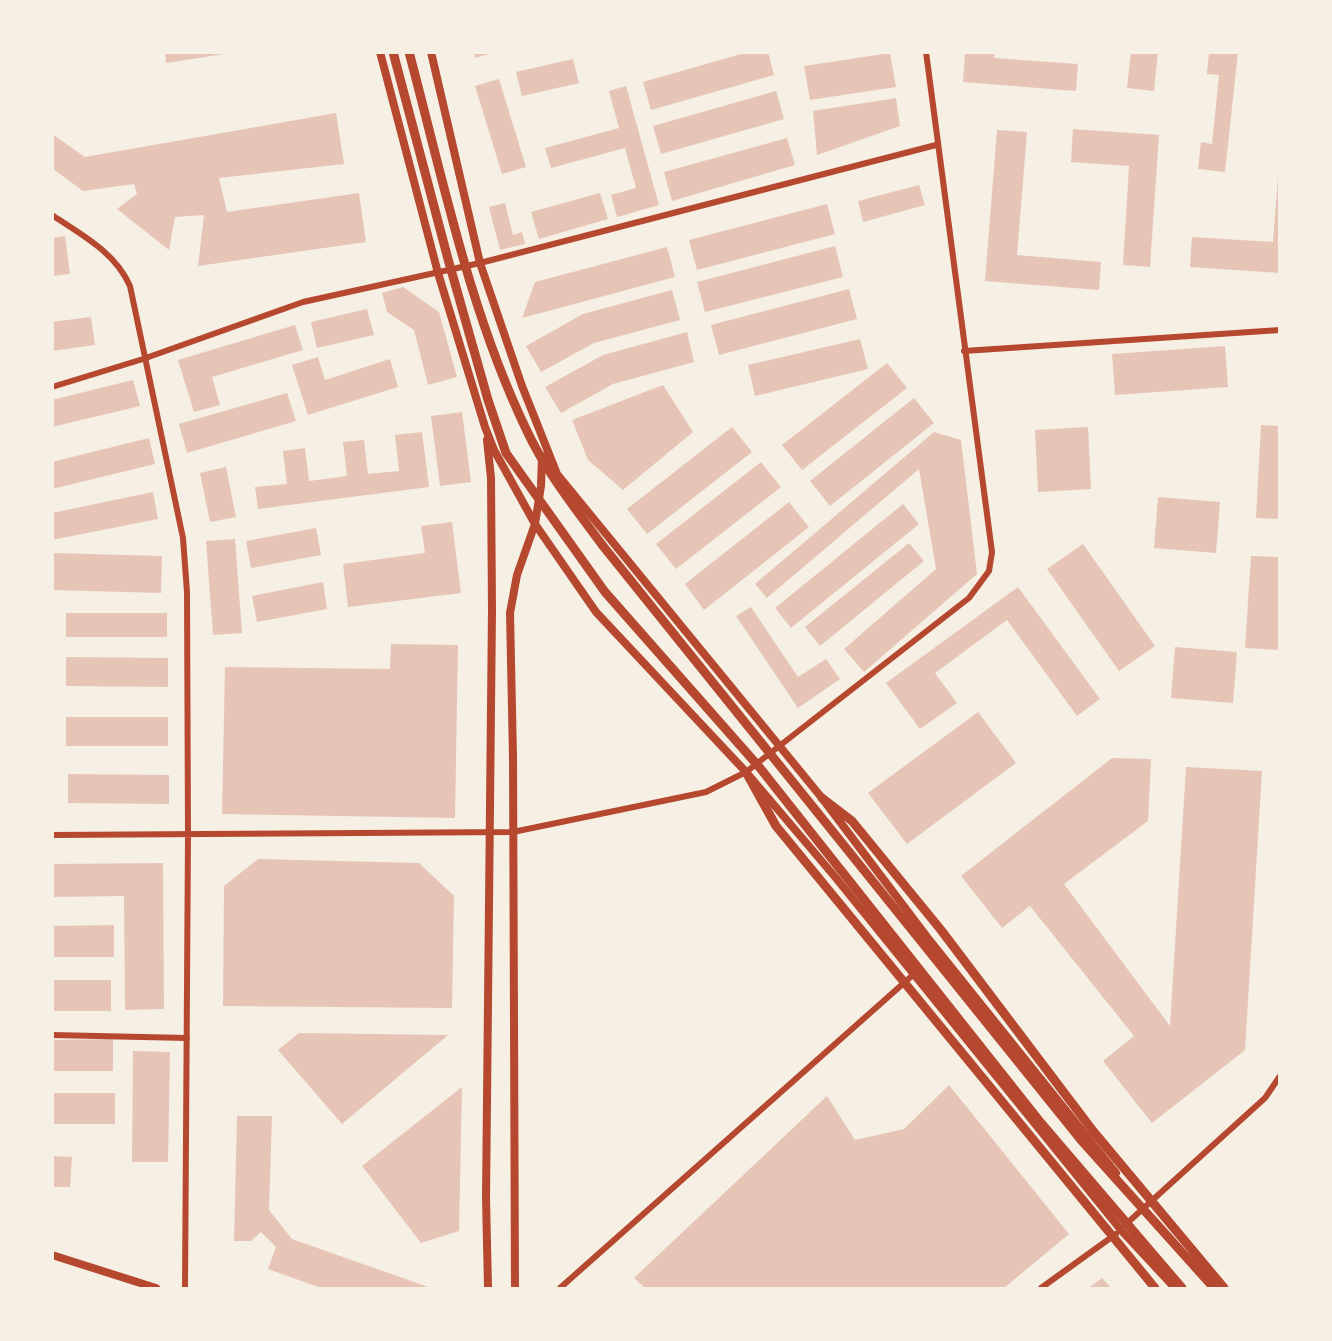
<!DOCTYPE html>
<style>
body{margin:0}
#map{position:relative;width:1332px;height:1341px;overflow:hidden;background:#f6efe4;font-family:Merriweather,serif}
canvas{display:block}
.frame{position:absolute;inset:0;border:54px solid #f6efe4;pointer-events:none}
</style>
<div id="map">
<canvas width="1332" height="1341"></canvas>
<div class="frame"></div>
</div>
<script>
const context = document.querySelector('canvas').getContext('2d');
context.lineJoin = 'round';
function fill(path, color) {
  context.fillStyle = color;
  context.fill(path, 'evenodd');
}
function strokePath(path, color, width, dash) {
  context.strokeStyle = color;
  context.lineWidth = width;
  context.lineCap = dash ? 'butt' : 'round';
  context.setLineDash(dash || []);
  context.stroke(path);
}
fill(new Path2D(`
 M165,52H224V54L166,63Z
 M474,52H493V53L475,58Z
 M748,52H768L774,75L651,110L643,82Z
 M965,52H995L994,58L1078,64L1076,91L963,82Z
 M1131,52H1158L1154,91L1127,88Z
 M1209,52H1238L1225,172L1198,169L1201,142L1212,144L1219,75L1207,74Z
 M890,53L896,87L810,100L804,66Z
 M573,59L579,83L522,96L516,72Z
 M499,79L526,167L502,174L475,86Z
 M626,86L659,205L617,217L611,195L636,188L625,148L551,168L545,148L619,128L609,91Z
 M776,91L784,119L661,154L653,126Z
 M896,98L900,126L817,155L813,111Z
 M336,113L344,164L219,178L227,212L359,193L366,242L198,266L204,215L175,217L169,250L117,209L137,194L134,184L83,191L52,168V134L85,157Z
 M1073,129L1159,135L1150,267L1123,265L1129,166L1071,162Z
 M997,130L1027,132L1017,255L1101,262L1099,290L985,281Z
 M787,138L795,165L672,201L664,172Z
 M1278,177L1280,273L1190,267L1192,237L1273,242Z
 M919,185L925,205L863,222L858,201Z
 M600,193L608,219L539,239L531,212Z
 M505,203L513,235L522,232L525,244L500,250L489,207Z
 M827,204L835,234L697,270L689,240Z
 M65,236L70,274L52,276V238Z
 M835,246L843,277L705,312L697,282Z
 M667,247L675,277L522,318L535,282Z
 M403,287L439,312L457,377L428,385L414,330L387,312L382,293Z
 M849,289L857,319L719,355L711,325Z
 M672,290L680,320L594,343L541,372L526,346L583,314Z
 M367,309L374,335L317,348L311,322Z
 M91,317L95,345L52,351V322Z
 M295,325L303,350L212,377L220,405L194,412L178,360Z
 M687,332L694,362L613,384L561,413L545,387L603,355Z
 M860,339L868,369L755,396L748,365Z
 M1225,346L1228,387L1115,395L1112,354Z
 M318,357L325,380L390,359L398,387L308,415L292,365Z
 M887,363L907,388L802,470L782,445Z
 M133,380L140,406L52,427V400Z
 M663,385L693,432L623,490L588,460L572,420Z
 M287,393L296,421L187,453L179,424Z
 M914,398L934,423L830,506L810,481Z
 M462,412L471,482L440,486L431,416Z
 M1261,425L1280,426V519L1256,518Z
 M732,427L752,452L647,534L627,509Z
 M1088,427L1091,489L1038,492L1035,430Z
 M422,432L429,487L258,509L255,487L287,484L283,451L305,448L309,481L347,476L343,442L364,440L368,474L399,471L395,435Z
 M934,432L961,440L977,574L864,672L844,649L936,569L919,469L767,598L755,584Z
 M149,438L155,464L52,489V462Z
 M761,462L781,487L676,569L656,544Z
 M226,467L236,517L210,522L200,473Z
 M153,492L158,519L52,540V513Z
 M1158,497L1220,502L1216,553L1154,548Z
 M789,502L809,527L704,610L685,584Z
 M903,504L919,524L791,628L775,608Z
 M452,522L461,593L348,607L343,564L425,553L421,526Z
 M316,528L321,555L251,568L246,541Z
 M235,539L242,633L213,635L206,541Z
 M909,543L924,561L820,646L805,627Z
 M1083,544L1155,646L1119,671L1047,569Z
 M52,553L162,556L161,593L52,590Z
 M1251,556L1280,557L1278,650L1245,648Z
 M323,582L327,609L257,622L252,596Z
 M1018,587L1100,699L1077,716L1007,620L935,673L957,703L920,729L886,683Z
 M751,607L798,677L826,659L840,679L798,708L736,616Z
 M66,613H167V637H66Z
 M391,644L458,645L455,818L222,814L225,667L390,669Z
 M1175,647L1237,652L1233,703L1171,698Z
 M66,657L168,658V687L66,686Z
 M978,712L1016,763L907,844L868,793Z
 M66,717H168V746H66Z
 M1112,758L1151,759L1148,821L1064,884L1170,1026L1186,767L1262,771L1245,1050L1152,1123L1103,1061L1134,1036L1030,906L1002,928L961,876Z
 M68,774L169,775V804L68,803Z
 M258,859L419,863L454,896L452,1008L223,1006L224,886Z
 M163,863L164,1009L125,1010L124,896L52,897V864Z
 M114,925V957H52V926Z
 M52,980H111V1011H52Z
 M299,1033L448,1035L342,1124L278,1050Z
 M113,1039V1071H52V1040Z
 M133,1051L170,1052L168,1162H132Z
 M949,1085L1069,1234L1004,1288H645L634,1278L827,1096L855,1140L904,1129Z
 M462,1087L459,1231L421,1243L362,1166Z
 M52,1093H115V1124H52Z
 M237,1116H272L269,1210L292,1239L431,1288H321L268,1269L276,1247L261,1232L251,1241H234Z
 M52,1156L72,1157L70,1187H52Z
 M1102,1278L1111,1288H1088Z`), '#e6c5b7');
strokePath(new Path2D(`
 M52,215C82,235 115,252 130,286L183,538L187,592L188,835L185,1288
 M964,351L1280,330
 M52,387L143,359L303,302L480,263L936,145
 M52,835L513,832L706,792L746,772L969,598L989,571L992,552L926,52
 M52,1035L187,1038
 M1125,1225L1265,1098L1280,1076
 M560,1288L914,974
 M1041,1288L1116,1234`), '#b5482f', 6);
strokePath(new Path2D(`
 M52,1255L156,1288`), '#b5482f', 8);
strokePath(new Path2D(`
 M380,52L438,273L485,427L494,450L535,524L596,612L746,772L836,878L1121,1230L1175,1288
 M431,52L480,263L522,386L557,474L822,798L927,937L1116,1173
 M487,440L491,478L492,610L486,1198L488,1288
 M515,1288L513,757L510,613L517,575L535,524L541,486L542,456`), '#b5482f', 8);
strokePath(new Path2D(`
 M393,52L448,259L488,400L506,453L605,592L760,768L1041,1123L1182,1288
 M409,52C443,179 469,310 526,429C546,472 575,508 603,546L1081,1140L1214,1288
 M746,772L776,826L1155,1288
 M822,798L852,821L941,930L1093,1131L1224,1288`), '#b5482f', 9);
</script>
